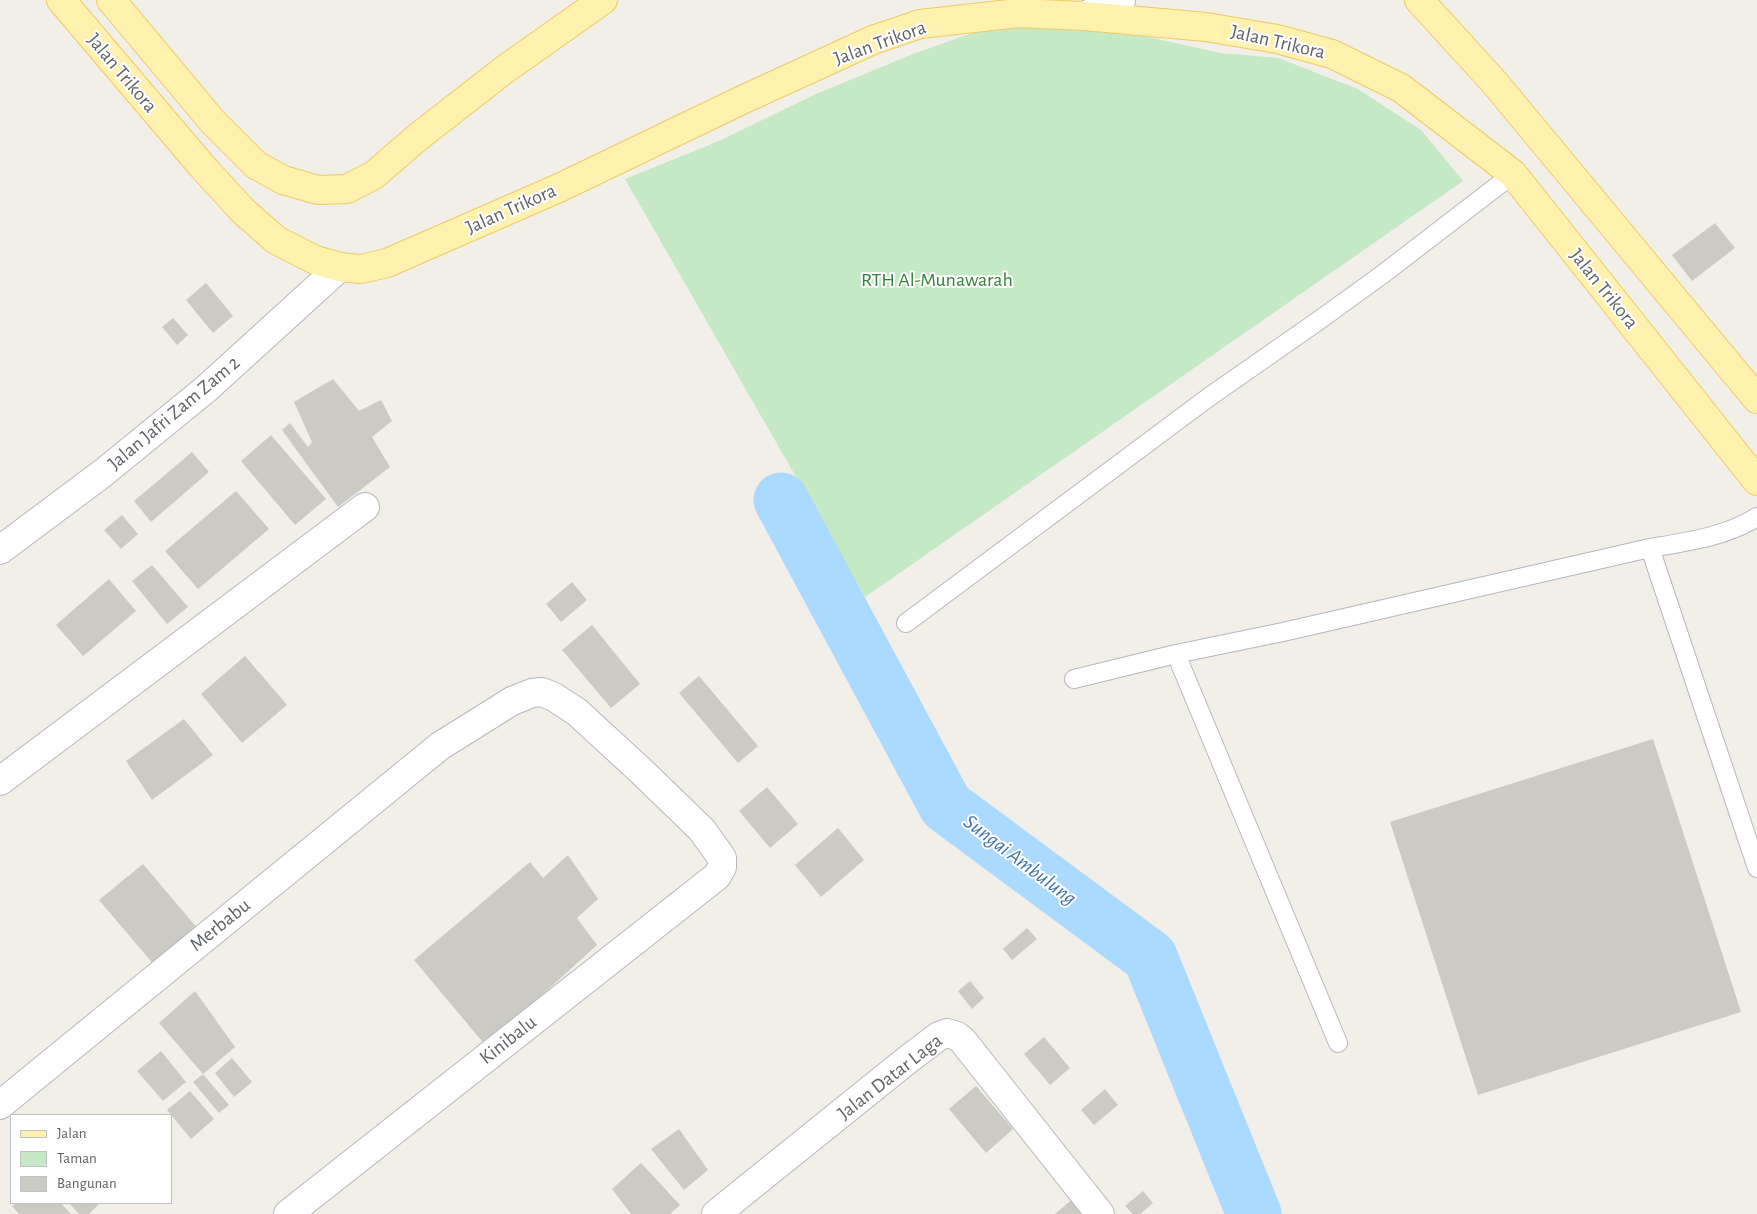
<!DOCTYPE html>
<style>
body{margin:0}
#map{position:relative;width:1757px;height:1214px;overflow:hidden;background:#f1efe8;font-family:"Alegreya Sans",sans-serif}
canvas{display:block}
.legend{position:absolute;left:10px;top:1114px;width:162px;height:90px;box-sizing:border-box;background:#fff;border:1px solid #bfc1c3;margin:0;padding:6px 9px;list-style:none;font-size:15px;color:#5f6368}
.legend li{display:flex;align-items:center;gap:10px;height:25px}
.legend b{width:25px;border:1px solid #bfc1c3}
</style>
<div id="map">
<canvas width="1757" height="1214"></canvas>
<ul class="legend">
<li><b style="height:6px;background:#fff2af"></b>Jalan</li>
<li><b style="height:14px;background:#c5e8c5"></b>Taman</li>
<li><b style="height:14px;background:#cccac5"></b>Bangunan</li>
</ul>
</div>
<script>
const context = document.querySelector('canvas').getContext('2d');
context.lineJoin = 'round';
function fill(path, color) {
  context.fillStyle = color;
  context.fill(path, 'evenodd');
}
function strokePath(path, color, width, dash) {
  context.strokeStyle = color;
  context.lineWidth = width;
  context.lineCap = dash ? 'butt' : 'round';
  context.setLineDash(dash || []);
  context.stroke(path);
}
function write(font, color, halo, rows, align = 'center') {
  context.font = font + ' "Alegreya Sans",sans-serif';
  context.lineWidth = 4;
  context.setLineDash([]);
  context.textBaseline = 'middle';
  context.strokeStyle = halo;
  context.fillStyle = color;
  for (const [text, x, y, turn = 0] of rows) {
    context.save();
    context.translate(x, y);
    context.rotate((+turn || 0) * Math.PI / 180);
    context.textAlign = isNaN(turn) ? turn : align;
    if (halo) context.strokeText(text, 0, 0);
    context.fillText(text, 0, 0);
    context.restore();
  }
}
fill(new Path2D(`
 M998,24L1099,26L1220,53L1278,58L1358,89L1421,130L1463,181L865,597L625,179L719,141L816,94L913,54Z`), '#c5e8c5');
strokePath(new Path2D(`
 M781,500L946,806L1150,957L1254,1214`), '#aadaff', 55);
fill(new Path2D(`
 M1715,223L1735,248L1692,281L1672,255Z
 M206,283L233,316L213,333L186,300Z
 M173,318L188,335L177,345L162,327Z
 M333,379L359,411L381,400L392,421L372,437L390,467L338,507L282,430L290,423L308,447L312,442L294,402Z
 M271,435L326,499L295,525L241,461Z
 M192,452L209,472L151,522L134,501Z
 M236,491L269,529L198,589L165,551Z
 M122,515L138,534L121,549L104,530Z
 M152,565L188,607L167,624L132,581Z
 M109,579L136,611L83,656L56,625Z
 M572,582L587,600L561,622L546,604Z
 M592,625L640,684L611,708L562,650Z
 M245,656L287,705L242,743L201,694Z
 M699,676L758,746L738,763L679,693Z
 M184,719L213,755L152,800L126,761Z
 M1653,739L1741,1012L1478,1095L1390,822Z
 M767,787L798,824L770,848L739,811Z
 M838,828L864,860L821,897L795,865Z
 M568,855L598,899L577,918L597,945L486,1046L414,960L530,862L543,878Z
 M143,864L198,929L155,966L99,900Z
 M1027,928L1037,939L1012,960L1003,949Z
 M970,981L984,998L972,1009L958,991Z
 M195,991L235,1047L203,1074L159,1023Z
 M1044,1037L1070,1068L1050,1085L1024,1054Z
 M161,1051L186,1082L163,1101L137,1071Z
 M232,1058L252,1082L234,1097L215,1073Z
 M203,1074L229,1105L219,1113L193,1082Z
 M976,1086L1013,1129L986,1153L949,1109Z
 M1105,1089L1118,1105L1094,1125L1081,1110Z
 M190,1091L214,1119L191,1139L167,1110Z
 M679,1129L708,1170L684,1190L651,1149Z
 M641,1163L680,1205L670,1214H631L612,1189Z
 M1143,1191L1153,1203L1140,1214H1133L1125,1206Z
 M1076,1196L1091,1214H1055Z
 M17,1203H61L71,1214H19L12,1206Z
 M69,1203H100L89,1214H79Z`), '#cccac5');
const service = new Path2D(`
 M1650,548L1757,868
 M906,623L1209,397L1318,321L1383,274L1513,174
 M1176,654L1338,1043
 M1074,679L1176,654L1283,632L1650,548C1686,542 1725,537 1757,517`);
const minor = new Path2D(`
 M0,781L365,507
 M0,1105L440,746L512,701L532,693L542,692L554,697L577,712L640,770L702,830L722,858V867L717,876L288,1214
 M716,1214L906,1061L939,1036L947,1033L957,1036L963,1041L1100,1214`);
const tertiary = new Path2D(`
 M1084,16L1121,0
 M0,550L103,473L206,389L340,267`);
const primary = new Path2D(`
 M61,0L201,165L242,210L276,240L315,260L340,267L361,269L387,263L559,188L742,100L873,40L920,24L1018,13L1084,16L1206,27L1277,39L1332,54L1401,88L1513,174L1757,481
 M111,0L213,122L256,165L283,180L318,190L347,189L374,175L418,137L504,70L603,0
 M1419,0L1494,82L1757,399`);
strokePath(service, '#b5b8bc', 20);
strokePath(minor, '#b5b8bc', 30);
strokePath(tertiary, '#b5b8bc', 30);
strokePath(primary, '#f2c960', 30);
strokePath(service, '#fff', 18);
strokePath(minor, '#fff', 28);
strokePath(tertiary, '#fff', 28);
strokePath(primary, '#fff2af', 28);
write('20px', '#5f6368', '#fff', [
 ["Jalan Trikora",1278,42,13],
 ["Jalan Trikora",880,43,-20],
 ["Jalan Trikora",122,73,50],
 ["Jalan Trikora",511,209,-24],
 ["Jalan Trikora",1604,289,51],
 ["Jalan Jafri Zam Zam 2",174,413,-40],
 ["Merbabu",220,925,-39],
 ["Kinibalu",508,1040,-38],
 ["Jalan Datar Laga",890,1077,-38]
]);
write('20px', '#348238', '#fff', [
 ["RTH Al-Munawarah",937,280]
]);
write('italic 21px', '#4174aa', '#fff', [
 ["Sungai Ambulung",1020,860,37]
]);
</script>
